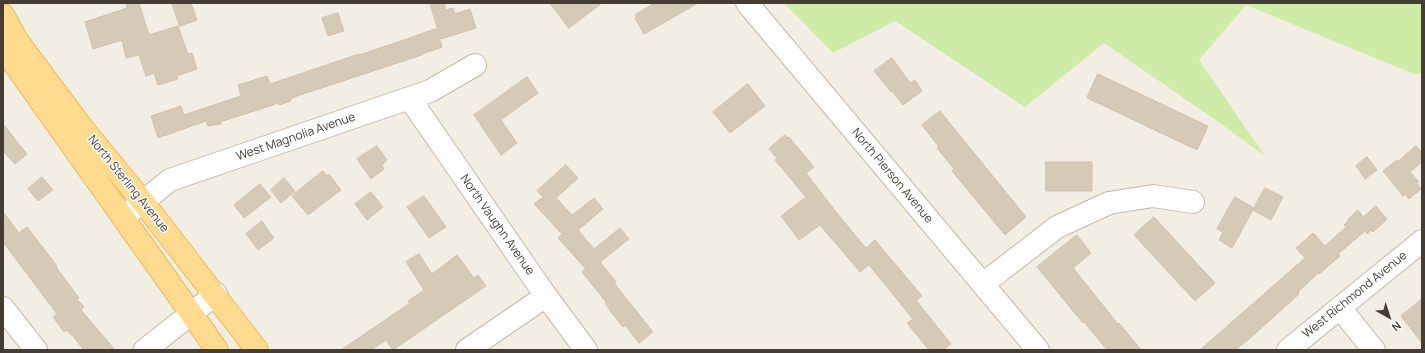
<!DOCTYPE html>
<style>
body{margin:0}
#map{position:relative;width:1425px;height:353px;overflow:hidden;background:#f3eee3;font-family:Manrope,sans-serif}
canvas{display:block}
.frame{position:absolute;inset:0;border:4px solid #453d33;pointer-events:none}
.north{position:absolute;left:1369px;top:297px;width:40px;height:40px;-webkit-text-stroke:3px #fff;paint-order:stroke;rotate:141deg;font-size:11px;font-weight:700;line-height:16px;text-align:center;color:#453d33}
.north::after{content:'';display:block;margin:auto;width:14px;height:18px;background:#453d33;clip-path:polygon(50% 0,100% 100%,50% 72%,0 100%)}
</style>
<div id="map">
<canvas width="1425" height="353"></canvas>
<div class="frame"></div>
<div class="north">N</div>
</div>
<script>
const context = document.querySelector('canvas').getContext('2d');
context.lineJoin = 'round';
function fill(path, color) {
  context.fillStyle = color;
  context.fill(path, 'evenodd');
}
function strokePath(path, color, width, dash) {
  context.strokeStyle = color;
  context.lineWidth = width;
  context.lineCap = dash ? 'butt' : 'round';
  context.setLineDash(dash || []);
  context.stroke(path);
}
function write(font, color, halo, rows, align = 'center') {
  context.font = font + ' Manrope,sans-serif';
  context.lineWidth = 3;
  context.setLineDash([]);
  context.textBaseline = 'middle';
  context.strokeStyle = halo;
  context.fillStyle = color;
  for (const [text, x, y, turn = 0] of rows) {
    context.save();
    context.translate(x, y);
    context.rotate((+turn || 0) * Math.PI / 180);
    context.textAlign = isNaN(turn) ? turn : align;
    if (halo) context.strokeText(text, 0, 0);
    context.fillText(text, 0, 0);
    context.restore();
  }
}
fill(new Path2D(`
 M784,3H1422V73L1414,74L1246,5L1199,60L1265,156L1217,121L1104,43L1025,107L895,21L833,53Z`), '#cfeba8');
const building = new Path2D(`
 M126,3H139L149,35L178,26L188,54L192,53L197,69L177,76L178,79L158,85L154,73L146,76L139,55L126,58L122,40L93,49L85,22L127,8Z
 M172,3H191L197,20L180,26Z
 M430,3H444L446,10L453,8L455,14L470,9L476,28L441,39Z
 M550,3H602L569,28Z
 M655,3H698L644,34L635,18L637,17L635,15Z
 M338,13L344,31L328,36L322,18Z
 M436,29L442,47L422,54V55L297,96L290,99L291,101L279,105L278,103L270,106L220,122L221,124L208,126L206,121L158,138L151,116L181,106L184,115L241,96L238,85L267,76L270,84L359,54V55Z
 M892,58L910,83L915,80L922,91L903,105L892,91L891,92L874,71Z
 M1098,74L1208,126L1197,150L1087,98Z
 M527,77L538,93L501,120L517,143L501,155L474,115Z
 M748,84L765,106L730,133L713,112Z
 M940,111L1026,217L1005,235L952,171L954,169L937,148L939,147L922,125Z
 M3,124L27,154L15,164L3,151Z
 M785,135L788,138L789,137L814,167L806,173L836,212L860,241L866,248L875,240L922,296L916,300L951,344L943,350H929L907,323L913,319L869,265L860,272L820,225L799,240L781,216L806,197L775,160L777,158L769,149Z
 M377,146L387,160L382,165L384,169L371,179L357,159Z
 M1416,146L1422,153V162L1410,172L1419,182L1417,184L1421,189L1409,199L1405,194L1403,196L1383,171L1397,160L1398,161Z
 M1367,157L1377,170L1365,179L1356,166Z
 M1046,162H1092V191H1046Z
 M566,165L578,178L556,198L572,215L594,198L603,209L578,230L594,249L620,228L629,239L600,262L616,282L614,283L653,332L639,343L625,325L623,327L611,312L605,303L606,302L582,272L586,269L558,238L562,234L534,204L543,197L537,191Z
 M323,171L327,176L329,174L341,190L308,215L292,196Z
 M42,177L53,190L38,201L28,189Z
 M284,178L295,191L281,203L271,190Z
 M260,184L271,197L244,218L234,205Z
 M1265,188L1283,197L1271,220L1253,210Z
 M371,192L383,207L367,220L355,204Z
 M424,196L446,227L429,238L407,207Z
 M1235,197L1254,208L1232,248L1219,240L1223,232L1217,229Z
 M1376,206L1387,219L1373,232L1371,230L1367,234L1365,231L1338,254L1340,256L1319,274L1318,273L1298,292L1299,294L1248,340L1235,350H1200L1305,258L1296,248L1313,233L1325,246L1346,227L1344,225L1349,220L1348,219L1358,210L1363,217Z
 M3,212L19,233L27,227L57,266L56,267L79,298L77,299L84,307L81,310L115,350H84L72,335H71L67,330L64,332L53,317L57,314L3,242Z
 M1154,217L1215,283L1195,301L1134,235Z
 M262,221L274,238L258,250L246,234Z
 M1077,235L1091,253L1073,268L1118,324L1119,323L1141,350H1107L1084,322L1083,323L1037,267Z
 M419,254L432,274L457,255L474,278L478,275L486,286L393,350L386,340L371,350H341L410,303L408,301L424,290L406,262Z
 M1422,299V343L1401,316Z`);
fill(building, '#d5c9b8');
strokePath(building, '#d1c0ab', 1);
const minor = new Path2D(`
 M747,3L1038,350
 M410,99L546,296L586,350
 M123,217L143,202L170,180L430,91L475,65
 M983,284L1057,227L1109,203L1153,196L1193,202
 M3,308L36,350
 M1340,308L1374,350
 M145,350L216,294
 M467,350L546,296
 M1288,350L1422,241`);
const major = new Path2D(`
 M3,15L18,42L80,125L143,202L257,350
 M3,48L217,350`);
strokePath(minor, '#c2b8a8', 24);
strokePath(major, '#ecba58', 24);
strokePath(minor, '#fff', 22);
strokePath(major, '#ffdb90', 22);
write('12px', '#453d33', '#fff', [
 ["West Magnolia Avenue",296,137,-19],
 ["North Pierson Avenue",892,176,50],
 ["North Sterling Avenue",128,184,51],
 ["North Vaughn Avenue",497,225,55],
 ["West Richmond Avenue",1355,295,-39]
]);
</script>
